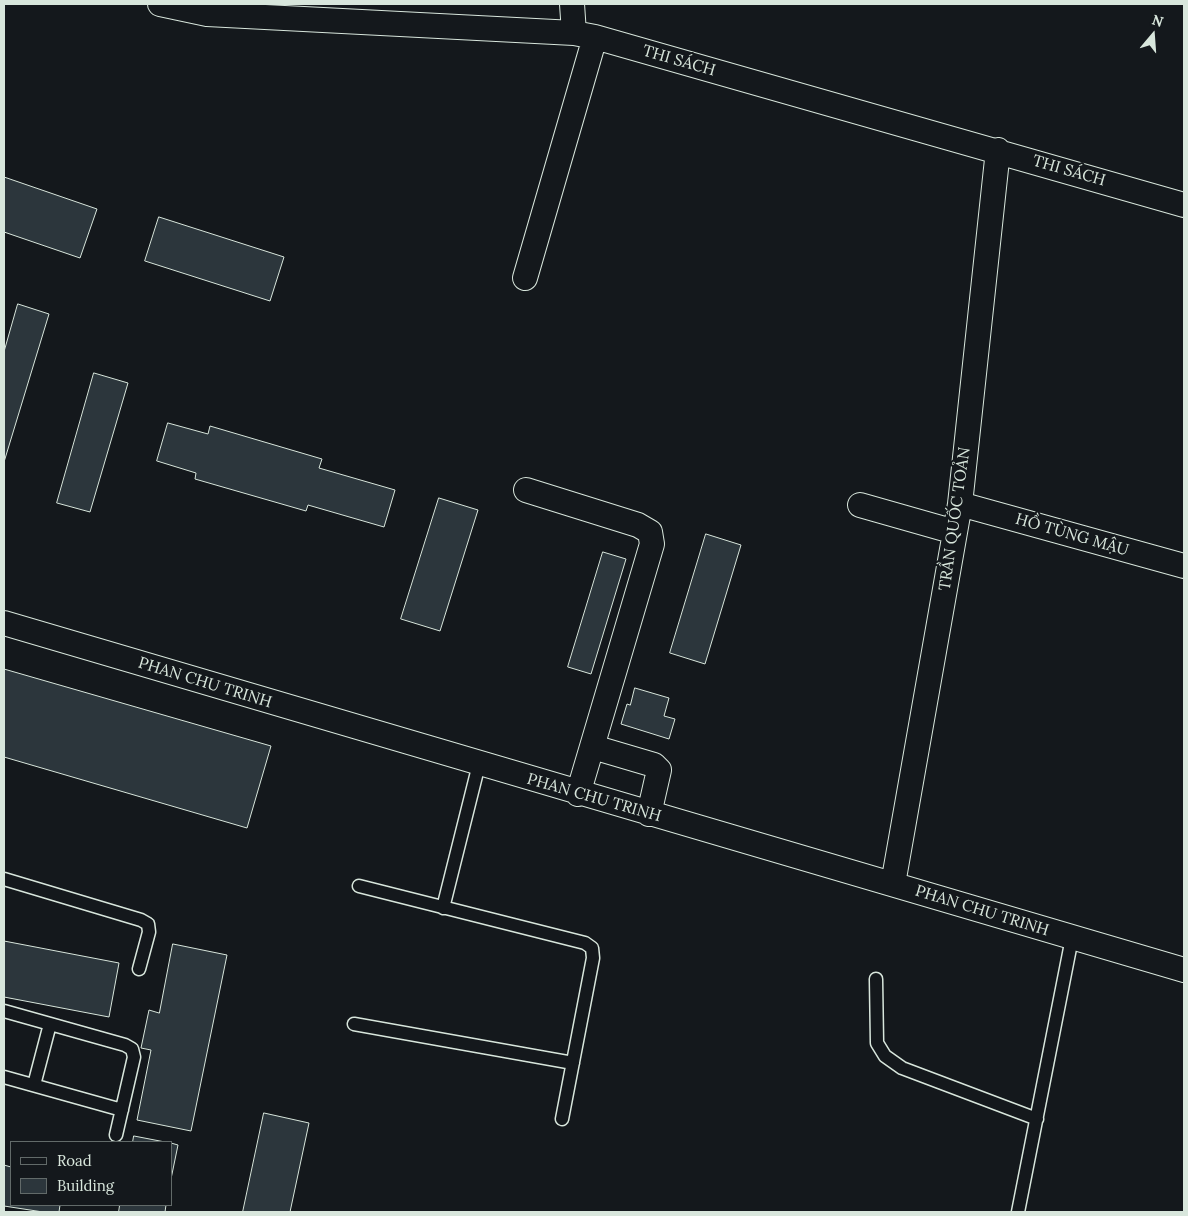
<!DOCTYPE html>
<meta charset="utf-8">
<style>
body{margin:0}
#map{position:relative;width:1188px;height:1216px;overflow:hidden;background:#14181c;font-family:Lora,serif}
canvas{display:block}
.frame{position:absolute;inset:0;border:5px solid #d8e6dc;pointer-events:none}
.legend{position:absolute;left:10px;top:1141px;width:162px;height:65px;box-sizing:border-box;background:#14181c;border:1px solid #626a69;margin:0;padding:6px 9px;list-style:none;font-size:15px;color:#d8e6dc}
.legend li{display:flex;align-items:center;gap:10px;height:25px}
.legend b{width:25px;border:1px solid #626a69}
.north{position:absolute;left:1128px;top:10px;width:50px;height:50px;-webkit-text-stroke:4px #14181c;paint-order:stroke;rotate:18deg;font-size:14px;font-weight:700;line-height:20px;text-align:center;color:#d8e6dc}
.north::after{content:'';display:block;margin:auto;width:18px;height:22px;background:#d8e6dc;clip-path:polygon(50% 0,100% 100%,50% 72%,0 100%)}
</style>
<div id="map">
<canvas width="1188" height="1216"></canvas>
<div class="frame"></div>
<ul class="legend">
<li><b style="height:6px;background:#14181c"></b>Road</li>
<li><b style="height:14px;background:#2c363c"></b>Building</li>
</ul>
<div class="north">N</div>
</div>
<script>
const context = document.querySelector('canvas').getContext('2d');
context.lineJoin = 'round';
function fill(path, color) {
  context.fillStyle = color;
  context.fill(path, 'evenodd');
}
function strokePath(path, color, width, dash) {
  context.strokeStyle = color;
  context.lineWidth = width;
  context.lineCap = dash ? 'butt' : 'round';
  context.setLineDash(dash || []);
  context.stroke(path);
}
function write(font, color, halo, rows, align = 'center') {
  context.font = font + ' Lora,serif';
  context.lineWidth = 4;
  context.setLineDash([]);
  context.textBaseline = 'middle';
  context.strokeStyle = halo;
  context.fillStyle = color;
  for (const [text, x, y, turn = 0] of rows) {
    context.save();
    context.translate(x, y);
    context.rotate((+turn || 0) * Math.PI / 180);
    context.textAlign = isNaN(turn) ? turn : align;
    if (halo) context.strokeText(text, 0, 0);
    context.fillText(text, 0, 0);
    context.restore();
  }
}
const building = new Path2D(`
 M4,177L97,209L80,258L4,232Z
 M159,217L284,257L270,301L145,261Z
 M18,304L49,314L4,462V352Z
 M94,373L128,383L90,512L57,503Z
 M168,423L208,434L210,426L322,459L319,468L395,490L384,527L308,505L306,511L195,479L196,473L157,461Z
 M439,498L478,510L440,631L401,619Z
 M706,534L741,545L705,664L670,653Z
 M603,552L626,559L591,674L568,667Z
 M4,669L271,746L247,828L4,757Z
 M635,688L669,698L664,716L675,719L669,739L621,724L627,704L630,705Z
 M4,941L119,963L109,1017L4,997Z
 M173,944L227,955L191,1131L137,1120L151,1050L141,1048L149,1010L159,1013Z
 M264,1113L309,1123L290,1212H243Z
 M134,1136L165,1142H133Z
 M171,1143L178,1145L171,1179Z
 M4,1165L11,1167V1205H60L59,1212H43L4,1206Z
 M120,1205H166L165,1212H119Z`);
fill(building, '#2c363c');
strokePath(building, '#d8e6dc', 1);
const lane = new Path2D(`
 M4,879L141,920L148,924L149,932L139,969
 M359,886L585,943L592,948L593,958L562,1119
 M443,908L479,764
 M876,979L877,1043L885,1056L902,1068L1037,1119
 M4,1011L125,1045L132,1049L134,1057L116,1135
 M354,1024L573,1063
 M4,1077L122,1110
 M34,1085L50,1024
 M1018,1212L1072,938`);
const street = new Path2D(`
 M160,4L207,14L574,33L595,37L1184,205
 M572,4L574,33
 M525,278L595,37
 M526,490L638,525L650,532L652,544L578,794
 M960,504L1184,566
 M860,505L955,532
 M4,623L1184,970
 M593,747L654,765L659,770L649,814
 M893,884L960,504L998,150`);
strokePath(lane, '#d8e6dc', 15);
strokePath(street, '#d8e6dc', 26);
strokePath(lane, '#14181c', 12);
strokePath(street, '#14181c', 24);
write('16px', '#d8e6dc', '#14181c', [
 ["THI SÁCH",679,61,16],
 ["THI SÁCH",1069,171,16],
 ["TRẦN QUỐC TOẢN",955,519,-82],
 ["HỒ TÙNG MẬU",1072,535,16],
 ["PHAN CHU TRINH",205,683,17],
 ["PHAN CHU TRINH",594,798,16],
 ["PHAN CHU TRINH",982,911,17]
]);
</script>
